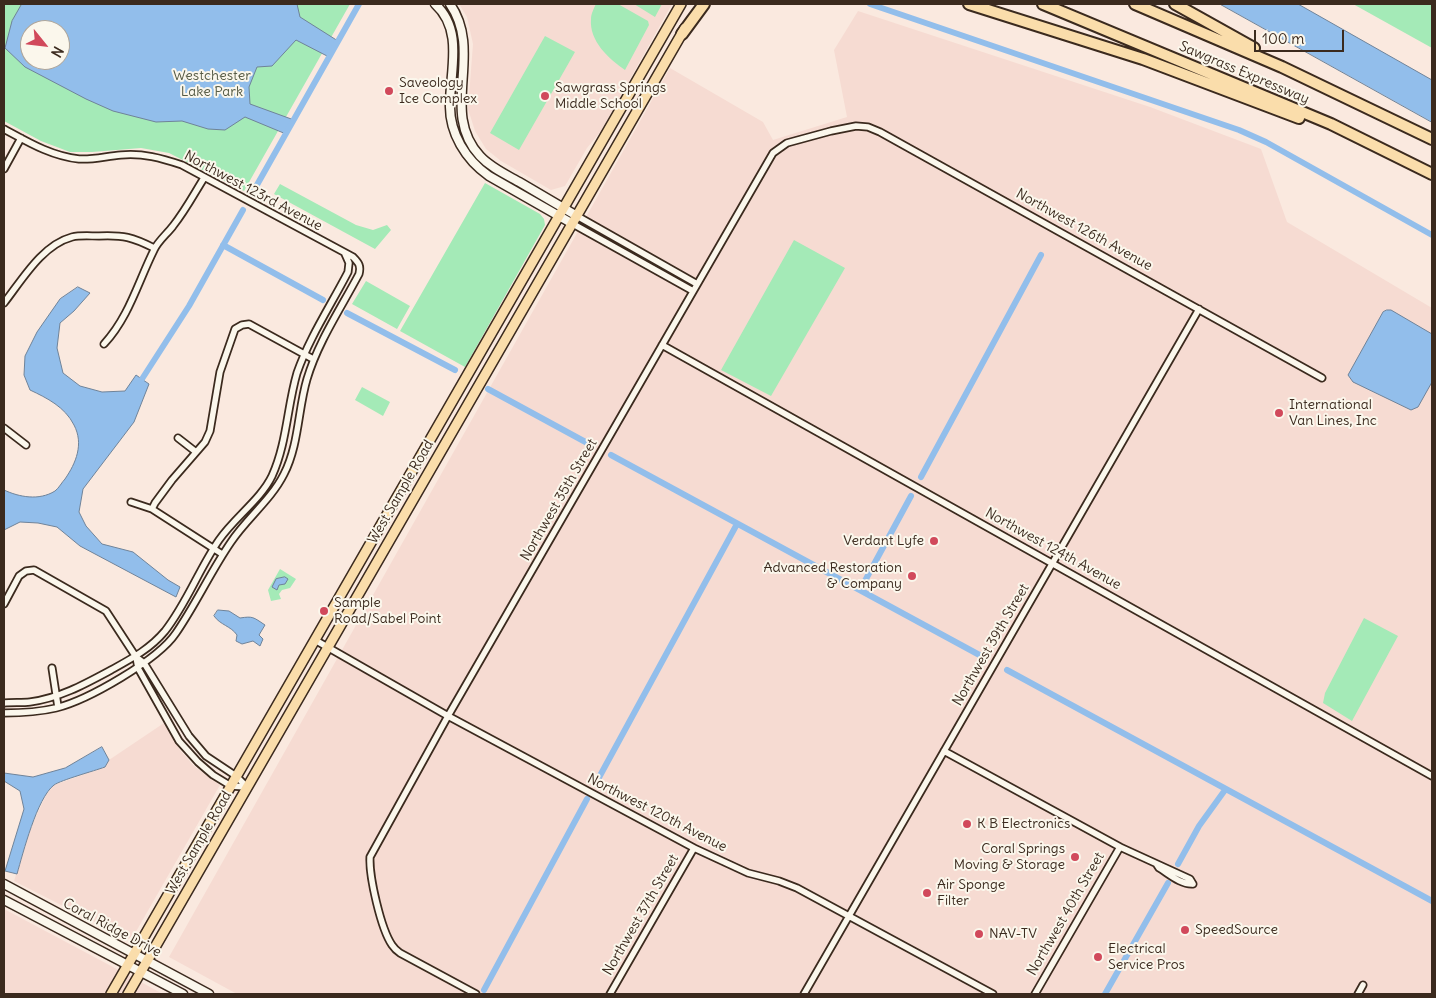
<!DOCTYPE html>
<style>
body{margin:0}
#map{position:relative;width:1436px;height:998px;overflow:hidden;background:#fae9df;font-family:Delius,sans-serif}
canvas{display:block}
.frame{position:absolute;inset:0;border:5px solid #3b2a1e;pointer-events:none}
.north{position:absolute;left:20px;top:20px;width:50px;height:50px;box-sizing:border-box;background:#fbf7ec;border:1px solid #aea59a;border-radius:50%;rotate:119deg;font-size:14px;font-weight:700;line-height:20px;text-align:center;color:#3b2a1e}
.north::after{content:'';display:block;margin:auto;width:18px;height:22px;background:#d1495b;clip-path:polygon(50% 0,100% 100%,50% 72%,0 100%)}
.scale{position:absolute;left:1254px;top:30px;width:90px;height:22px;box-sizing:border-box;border:2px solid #3b2a1e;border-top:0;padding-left:6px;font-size:15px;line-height:18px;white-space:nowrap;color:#3b2a1e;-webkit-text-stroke:4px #fbf7ec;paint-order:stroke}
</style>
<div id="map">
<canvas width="1436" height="998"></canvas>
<div class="frame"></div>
<div class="north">N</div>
<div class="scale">100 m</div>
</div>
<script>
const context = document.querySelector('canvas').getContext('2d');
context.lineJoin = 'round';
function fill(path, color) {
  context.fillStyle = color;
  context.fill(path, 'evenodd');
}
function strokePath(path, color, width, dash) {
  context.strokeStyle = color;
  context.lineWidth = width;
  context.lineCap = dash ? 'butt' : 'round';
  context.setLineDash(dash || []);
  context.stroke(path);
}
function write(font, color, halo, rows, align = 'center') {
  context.font = font + ' Delius,sans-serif';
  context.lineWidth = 4;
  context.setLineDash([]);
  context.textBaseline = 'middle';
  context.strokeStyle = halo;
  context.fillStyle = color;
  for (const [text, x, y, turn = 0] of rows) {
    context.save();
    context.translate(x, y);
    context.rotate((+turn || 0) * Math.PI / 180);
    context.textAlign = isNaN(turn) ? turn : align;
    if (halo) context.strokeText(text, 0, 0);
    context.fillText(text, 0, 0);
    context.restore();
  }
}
fill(new Path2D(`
 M459,4H672L601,131L587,148L565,186L551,190L501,161L486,149L475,131L468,109L473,44L467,17Z
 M858,11L1150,107L1261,149L1287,222L1432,308V994H237L169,957L670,68L763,122L773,140L847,117L834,50Z
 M164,723L180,750L194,766L220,785L134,935L128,939L14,881L32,825L46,795L54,785L105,767L109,760Z
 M4,909L113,967L163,994H4Z`), '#f6dbd2');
fill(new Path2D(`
 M4,4H350L244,191L169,153L141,148L92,152H70L41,141L4,121ZM30,30H60V60H30Z
 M596,4H618L648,21L649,25L625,70C609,59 589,41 591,19C591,14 594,8 596,4Z
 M634,4H662L655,17Z
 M1353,4H1432V48Z
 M545,36L575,52L519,150L490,133Z
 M485,183L540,214L544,219L545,225L465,367L400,331Z
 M280,184L356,225L373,230L387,225L391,230L375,249L274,194Z
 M794,240L845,268L771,396L721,370Z
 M366,281L410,306L397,329L352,304Z
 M362,387L390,402L383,416L355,400Z
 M280,569L296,579L290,588L282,590L279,594L281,599L271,601L268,590Z
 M1364,618L1398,636L1352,721L1323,703L1325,693Z`), '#a4eab7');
const water = new Path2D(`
 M22,4H297L300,17L338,41L329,57L296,40L272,66L257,67L249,87L250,104L294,120L286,134L245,117L225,130L208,129L182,121L156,122L113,111L86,99L25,67L5,48L12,21ZM30,30H60V60H30Z
 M1220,4H1298L1432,80V122Z
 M78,287L90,293L74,311L60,323L57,348L63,373L80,386L102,392L125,391L136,375L149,384L134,422L83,489L79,512L86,526L102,544L133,552L168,580L180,587L176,597L80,546L57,527L38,523L20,522L4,530V490C19,497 39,501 55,491C59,488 62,482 65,479C76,463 84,444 74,425C65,407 47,398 30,390L24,375L25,356L37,332L60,299Z
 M1387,310H1391L1432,334V382L1418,407L1411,410L1353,382L1348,375L1383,312Z
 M285,577L288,579L285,584L279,585L277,590L272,587L276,579Z
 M218,610L229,611L240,618C253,616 253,617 265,625L259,635L263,639L260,646L253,641L242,644L236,641L237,635C231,626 220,625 214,616Z
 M102,747L109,760L105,767C94,771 61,780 54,785C37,798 23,853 17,874L5,871L24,809L20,791L4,781V773L33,777L65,768Z`);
fill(water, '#92beeb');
strokePath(water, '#6f8399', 1);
strokePath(new Path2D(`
 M870,4L1239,130L1266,142L1432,235
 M253,192L359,4
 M223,245L323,300
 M347,313L455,370
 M142,379L189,306L243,210
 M488,389L591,445
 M611,455L985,658
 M921,477L1041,255
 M860,590L911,496
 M1007,670L1432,901
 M596,783L737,524
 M1178,864L1199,826L1225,790
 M484,990L587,799
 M1105,994L1168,883`), '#92beeb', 6);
const street = new Path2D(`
 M4,129C28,142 51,156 79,159C93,160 107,156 121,155C143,153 161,158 182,165L353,257C359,263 361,266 359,274C341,308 318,342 307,379C298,409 299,445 284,474C271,500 247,518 231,542C211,571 196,604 176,633C158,660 88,700 56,708C39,712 22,713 4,713
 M4,169L21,138
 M577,216L697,284
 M573,224L693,291
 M4,303C22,280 42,245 72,237C80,235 90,236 99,236C124,235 132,237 154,248
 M104,344C129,317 138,282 154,250C158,241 167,234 173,226C185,211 194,194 204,178
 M662,345L1432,776
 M4,428L26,445
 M178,438L196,452
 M131,502L152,509L222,554
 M152,509L155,503L172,480L205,442L210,431L220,372L235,329L242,325L249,324L313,359
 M4,604L19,576L26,571L34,570L106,611L136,657L144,663L189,736L206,756L236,776L247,787
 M315,640L448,716L694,848L748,873L779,881L797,888L993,994
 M136,657L138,668L179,741L198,762L213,775L231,786L247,787
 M52,668L58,707
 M4,703C12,702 22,703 30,702C60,698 85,684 111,670C131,659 150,649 165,631C187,603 199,569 219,540C234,518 261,499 272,476C287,443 287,407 297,373C309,338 331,305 348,272L349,263L345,254
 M944,751L1120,847L1190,879L1193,884
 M1157,865L1159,868C1169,874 1181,885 1193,884
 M476,994L400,953C397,951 394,948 392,945C381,929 369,877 370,857L448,716L773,153L787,143L831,131L856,126L868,127L880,132L1322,378
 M610,994L694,848
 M804,994L1199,309
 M1035,994L1120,847
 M1358,994L1363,985`);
const secondary = new Path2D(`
 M435,4C464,30 450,71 450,104C449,133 466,160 489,176L573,224
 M450,4C484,53 439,112 480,156C491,168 507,175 521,183C540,194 558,205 577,216
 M4,884L209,994
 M4,900L183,994`);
const primary = new Path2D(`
 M111,994L681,4
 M128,994L685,28`);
const highway = new Path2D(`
 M969,4L1143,59L1299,118
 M1043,4L1331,124L1432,174
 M1135,4L1282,67L1432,139
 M1175,4L1254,48
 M682,34L704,4`);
strokePath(street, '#3b2a1e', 9);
strokePath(secondary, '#3b2a1e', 11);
strokePath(primary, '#3b2a1e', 12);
strokePath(highway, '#3b2a1e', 14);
strokePath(street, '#fbf7ec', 5.5);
strokePath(secondary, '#fbf7ec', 8);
strokePath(primary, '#faddab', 9);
strokePath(highway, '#faddab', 10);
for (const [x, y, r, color] of [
 [389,91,5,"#d1495b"],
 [545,96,5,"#d1495b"],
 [1279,413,5,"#d1495b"],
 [934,541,5,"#d1495b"],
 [912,576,5,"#d1495b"],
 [324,611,5,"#d1495b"],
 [967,824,5,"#d1495b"],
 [1075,857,5,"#d1495b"],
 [927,893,5,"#d1495b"],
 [1185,930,5,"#d1495b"],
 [979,934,5,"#d1495b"],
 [1098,957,5,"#d1495b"]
]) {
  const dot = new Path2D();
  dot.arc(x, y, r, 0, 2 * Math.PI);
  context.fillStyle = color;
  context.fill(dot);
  strokePath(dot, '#fbf7ec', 2);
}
write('14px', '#3b2a1e', '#fbf7ec', [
 ["Sawgrass Expressway",1244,73,23],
 ["Northwest 123rd Avenue",253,191,28],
 ["Northwest 126th Avenue",1084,230,29],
 ["West Sample Road",401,492,-60],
 ["Northwest 35th Street",559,500,-60],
 ["Northwest 124th Avenue",1053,549,29],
 ["Northwest 39th Street",991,645,-60],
 ["Northwest 120th Avenue",657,813,27],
 ["West Sample Road",199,843,-60],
 ["Northwest 40th Street",1066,914,-60],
 ["Northwest 37th Street",641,915,-60],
 ["Coral Ridge Drive",112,928,28]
]);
write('14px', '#555a44', '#fbf7ec', [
 ["Westchester",212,76],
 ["Lake Park",212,92]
]);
write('14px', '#3b2a1e', '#fbf7ec', [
 ["Saveology",399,83],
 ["Ice Complex",399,99],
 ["Sawgrass Springs",555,88],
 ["Middle School",555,104],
 ["International",1289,405],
 ["Van Lines, Inc",1289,421],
 ["Verdant Lyfe",924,541,"right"],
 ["Advanced Restoration",902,568,"right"],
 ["& Company",902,584,"right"],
 ["Sample",334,603],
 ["Road/Sabel Point",334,619],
 ["K B Electronics",977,824],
 ["Coral Springs",1065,849,"right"],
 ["Moving & Storage",1065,865,"right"],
 ["Air Sponge",937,885],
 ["Filter",937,901],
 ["SpeedSource",1195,930],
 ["NAV-TV",989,934],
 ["Electrical",1108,949],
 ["Service Pros",1108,965]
], 'left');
</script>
